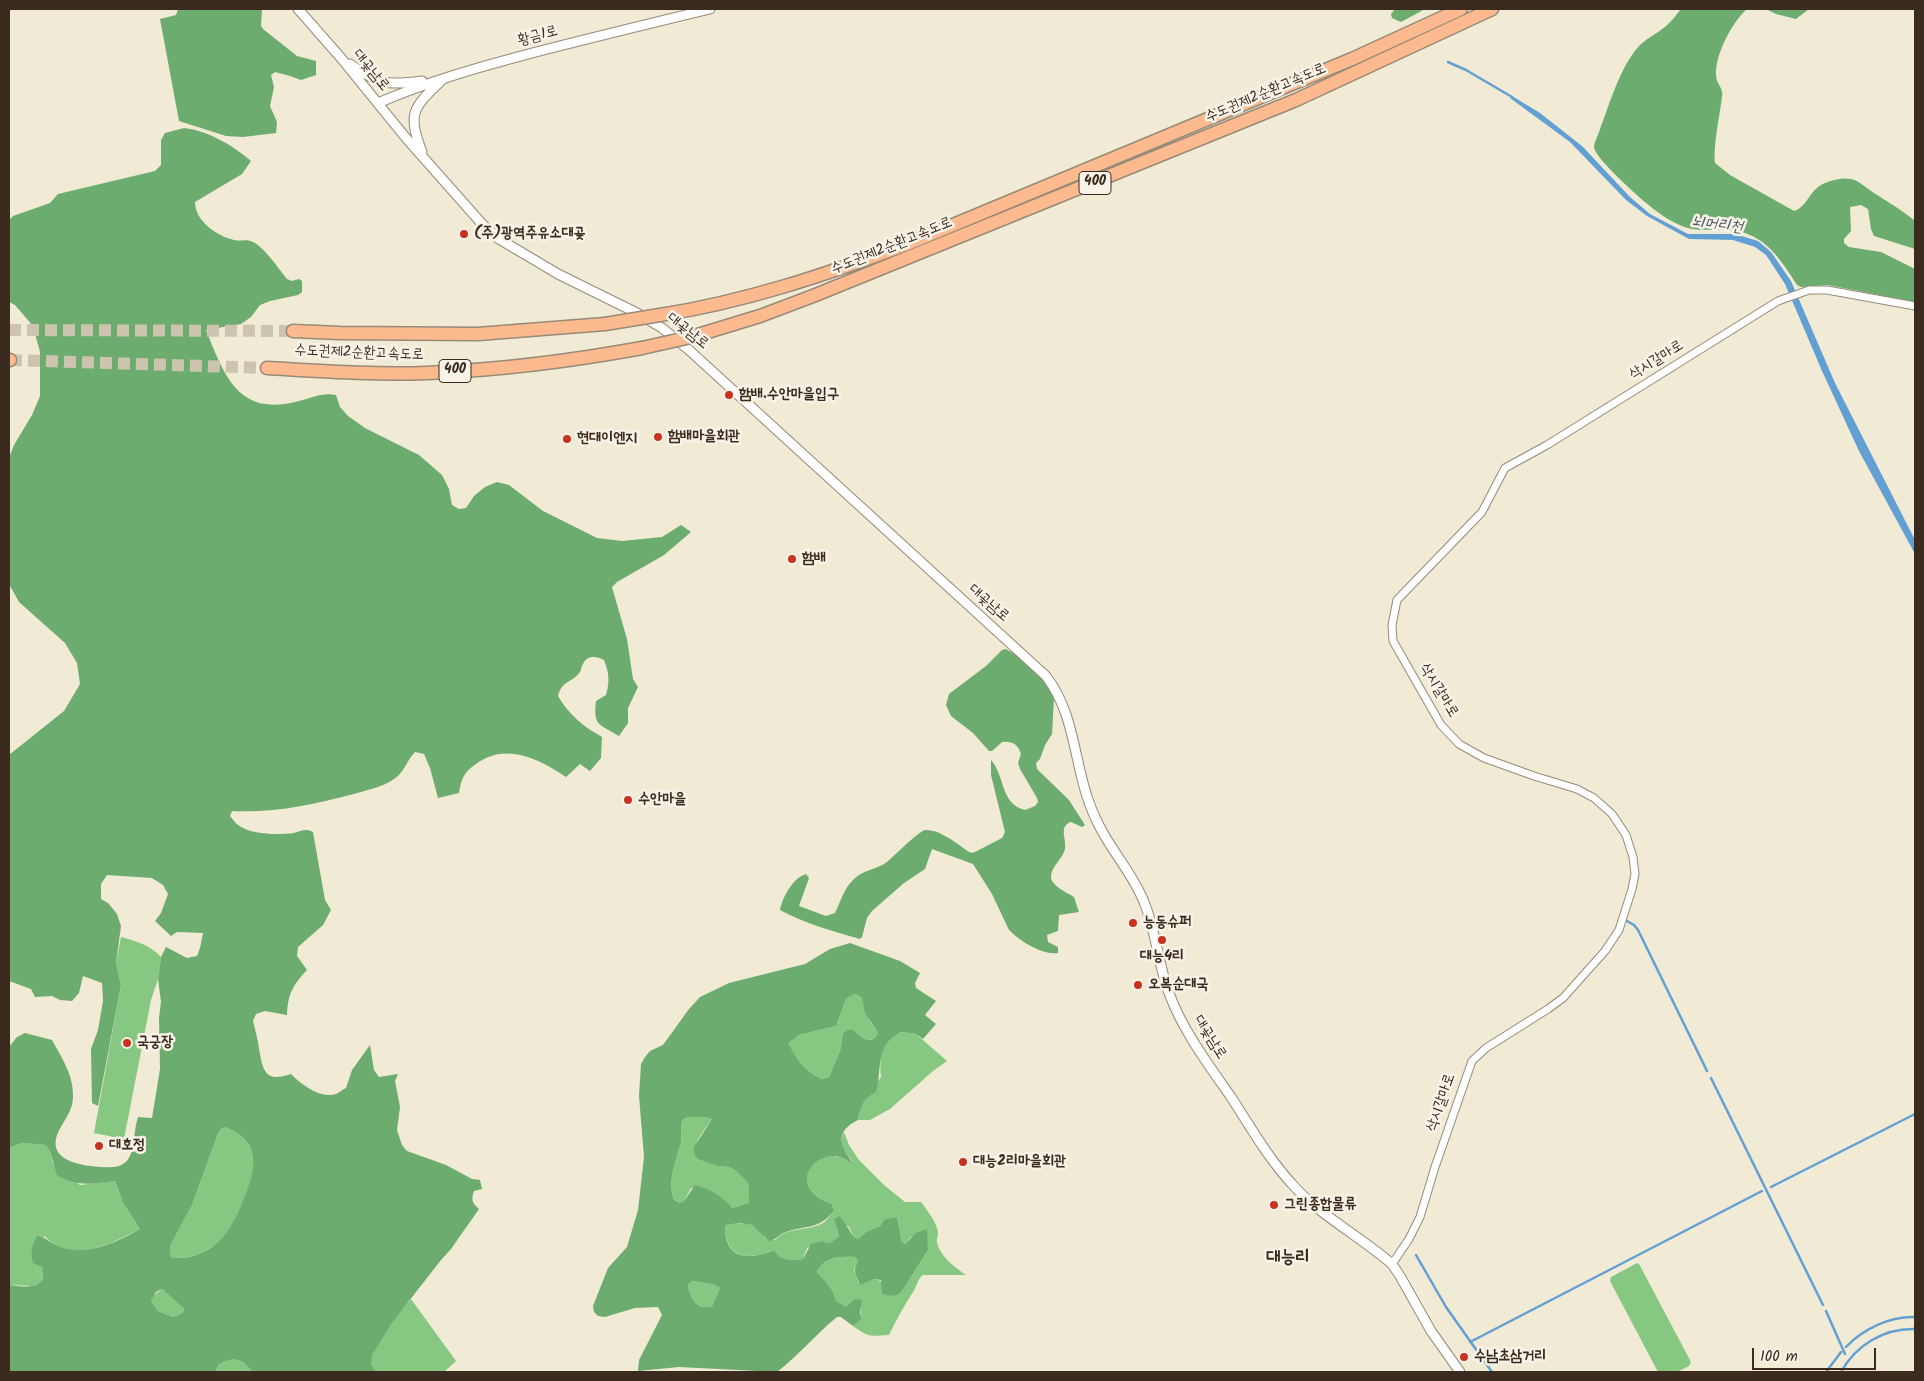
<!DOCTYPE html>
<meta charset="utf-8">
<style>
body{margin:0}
#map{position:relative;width:1924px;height:1381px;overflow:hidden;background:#f1ead4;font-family:Kalam,sans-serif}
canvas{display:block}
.frame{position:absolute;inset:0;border:10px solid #3b2a1e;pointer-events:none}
.scale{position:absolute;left:1752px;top:1348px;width:124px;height:22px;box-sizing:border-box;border:2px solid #3b2a1e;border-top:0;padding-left:6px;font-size:15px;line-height:18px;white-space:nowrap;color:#3b2a1e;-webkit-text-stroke:4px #f7f3e8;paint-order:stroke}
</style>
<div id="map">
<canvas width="1924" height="1381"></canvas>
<div class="frame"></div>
<div class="scale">100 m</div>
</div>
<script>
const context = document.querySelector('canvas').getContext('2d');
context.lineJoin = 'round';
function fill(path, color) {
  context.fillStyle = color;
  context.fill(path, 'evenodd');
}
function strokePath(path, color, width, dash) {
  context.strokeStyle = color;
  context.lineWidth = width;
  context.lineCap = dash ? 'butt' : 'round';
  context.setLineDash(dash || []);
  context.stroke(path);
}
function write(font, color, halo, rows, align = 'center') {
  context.font = font + ' Kalam,"Poor Story",sans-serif';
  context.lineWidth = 5;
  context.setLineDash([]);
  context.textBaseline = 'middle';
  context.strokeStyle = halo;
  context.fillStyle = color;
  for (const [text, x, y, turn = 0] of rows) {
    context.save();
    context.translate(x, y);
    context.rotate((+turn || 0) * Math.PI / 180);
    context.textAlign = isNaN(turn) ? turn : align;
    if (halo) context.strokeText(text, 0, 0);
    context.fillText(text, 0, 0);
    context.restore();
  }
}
fill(new Path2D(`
 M121,937C136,941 150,945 161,957L158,979L151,1000L124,1139L94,1133L121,985L116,963Z
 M855,994L862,998L869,1020L878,1033C872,1046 861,1038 854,1030H847L843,1033L840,1051L829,1077L821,1079C805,1071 796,1059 787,1043L799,1035L836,1026L846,999Z
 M901,1032L916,1034L947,1061L933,1071L890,1109L870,1120H858L861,1104L881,1077C879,1056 881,1042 901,1032Z
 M689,1117H705L712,1119C704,1131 690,1145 697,1159L717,1166L729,1167L736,1171L747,1182L749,1188V1203L732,1208L691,1188L684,1201L680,1203L674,1200C667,1179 676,1163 681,1142C682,1134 680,1127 683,1119Z
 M225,1127C234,1131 244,1136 249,1145C257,1160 252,1179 246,1194C233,1230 215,1259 172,1258L170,1253V1246L192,1205L218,1134L221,1129Z
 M844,1132L849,1145L859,1160L884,1185L905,1202H921C927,1210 938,1224 938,1234C938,1237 936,1240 937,1242C940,1257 955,1267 966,1275H923C917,1279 917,1287 913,1292C904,1306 896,1320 889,1335C869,1336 870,1338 853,1326L862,1319L860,1306L846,1308L836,1301C834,1288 824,1281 815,1272C826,1257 838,1256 855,1257L858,1261L854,1270L859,1284C879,1274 882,1281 895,1296L901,1293L928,1250L927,1241L911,1237L905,1244L902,1242L897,1217L885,1219L880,1226L866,1232L858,1239L854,1237L849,1227L834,1219L839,1236L830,1243L807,1248L803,1259C791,1260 780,1261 773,1250C757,1257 734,1262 727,1240C725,1235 724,1231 726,1225C745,1222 754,1221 765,1238L775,1240C787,1227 804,1231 819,1225C825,1223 830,1216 834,1211L832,1204C824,1201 815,1197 810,1189C800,1172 817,1155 834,1156C841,1157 847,1161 853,1162C846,1153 838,1143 844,1132Z
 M22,1143L46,1145L50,1152L53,1164L80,1185L115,1181L123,1203L140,1229C117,1241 82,1259 57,1246C52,1243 48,1239 44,1236L42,1267L44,1272L41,1283L34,1286L9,1285V1148Z
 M1637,1263L1639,1264L1691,1362L1689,1366L1677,1372H1658L1610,1281L1611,1277Z
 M696,1281L715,1285L720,1288L712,1306C697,1311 690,1298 688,1285L691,1282Z
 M162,1289L184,1309L183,1313L173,1317L158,1311L151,1301L153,1296Z
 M411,1299L456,1361L444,1372H376C374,1369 371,1366 371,1362C371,1343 399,1313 411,1299Z
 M227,1359C239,1359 246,1362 252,1372H216L218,1365Z`), '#86c881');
fill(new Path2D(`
 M178,9H262L261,26L263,29L297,56L316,61V75L301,80L290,76L275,72L271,75L274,87L270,106L277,122L276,133L243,137L226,136L179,121L160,19L176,15Z
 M1395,9H1425L1401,22L1392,18L1391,14Z
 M1681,9H1747C1732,22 1715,55 1716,75C1716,84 1724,88 1722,97C1720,114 1713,146 1715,163L1730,175L1794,211C1805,208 1809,194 1818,187C1826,181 1841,177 1851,179C1860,181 1866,188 1874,193C1888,202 1902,210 1915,221V249L1874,236L1871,229L1868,209L1861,205L1850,207L1851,231L1844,239V243L1849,247L1881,252L1915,269V302L1828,285L1801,287L1797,285C1780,258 1764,233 1730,230C1716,228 1702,232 1688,228C1666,222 1642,200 1626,185C1619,178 1595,156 1594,147C1594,142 1599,134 1600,129C1610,103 1621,64 1641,44C1649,37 1658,33 1666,26C1672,21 1676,15 1681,9Z
 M1766,9H1809L1796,19L1776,14Z
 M184,128C209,131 232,145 251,161L242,174L195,202C195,221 217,236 234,240C240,242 246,238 253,242C265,248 278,268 287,279L292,281L299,279L302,281V292L298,295L270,301L260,305L251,317L241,324L206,330C224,375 238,416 295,402C309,399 322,392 336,395L340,407L348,416L365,428L419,455L442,475L449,489L452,505L459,509L466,508L474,496L485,487L497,482L509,485L543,511L597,538L622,541L662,537L681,525L691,532L664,555L617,582L612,587L627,639L633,679L638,687L628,708V723L619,736C599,724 593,726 596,701L606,695C610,681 609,673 604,660C596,656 587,655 583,664C581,667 581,670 580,672C572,683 562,680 558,696C568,714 584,727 602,737L601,758L590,771L580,764L566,777C539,759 506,742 476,764C464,772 461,779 459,793L438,798L430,768L424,754L415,752C406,761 405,772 394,779C383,787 367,790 354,794C312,805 275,813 232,811L230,816C233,819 235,823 238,825C251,835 278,835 294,833C301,831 306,828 313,832L325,900L331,910L323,925L298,947L297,956L307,970C293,985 288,993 287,1015L265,1011L256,1014L253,1021C255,1030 258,1039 259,1049C263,1071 265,1083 291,1074C301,1084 320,1099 336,1094C339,1093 343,1089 346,1088L352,1070L370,1045L374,1070L379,1077L398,1074L395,1081L400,1107L397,1130L402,1145L407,1151L446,1165L472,1179L480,1180L482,1189L474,1191C471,1200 472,1203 479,1209L451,1249L441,1260L391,1324L372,1355L371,1364L376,1372H252C243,1358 232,1356 218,1365L216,1372H9V1285C24,1287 49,1291 42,1267L33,1263C30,1252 32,1245 37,1236C46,1237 50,1243 58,1246C83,1258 118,1242 140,1229L123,1203L115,1181C93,1184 76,1187 57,1175L50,1152L46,1145L22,1143L9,1148V1047L17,1037L25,1033L52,1040C62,1058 74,1076 73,1097C73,1112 62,1122 57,1135C48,1162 84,1166 102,1167C140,1171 130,1142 138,1117L152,1118L160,1069L159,1018L161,1002L158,979L161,957L166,947L187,958L197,956L200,948L203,933L177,932L171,936L155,921L161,913L168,894L163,885L152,878L107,875L101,884V899L108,903L117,914L121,926L116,963L121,985L98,1106L92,1103L91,1049L98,1030L103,1001L102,983L83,976L79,993L72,1001L60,1000L52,996L35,997L31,989L9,981V755L64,711L80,684L77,663L65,643L19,602L9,584V458L14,445L32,415L40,396V352L33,326L15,305L9,302V220L13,216L50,203L58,194L155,171L161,165V140L165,133ZM225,1127C234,1131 244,1136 249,1145C257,1160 252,1178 246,1193C233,1229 215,1260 172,1258L170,1253V1246L192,1205L218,1134L221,1129ZM162,1289L184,1309L183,1313L173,1317L158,1311L151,1301L156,1292Z
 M1006,649L1019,657L1035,671L1043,680L1054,698L1052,734L1045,745L1040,759L1036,763L1037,769L1069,800L1085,825L1082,827L1071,822C1058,826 1067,840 1065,849C1063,859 1051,866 1051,877C1051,886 1068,893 1074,897L1079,912L1059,915L1058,931L1047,935L1048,942L1058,947V953C1042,955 1021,942 1009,930L992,894L973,864L932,849L925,869L904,883L872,911L867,918L862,937L860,939C832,931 806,924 780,910C783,896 793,878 806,874L809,878L799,906L826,916L835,913C841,901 843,890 853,880C862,870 876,870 887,862C893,857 919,831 925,830C939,829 958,844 969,852L973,853L1002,838L1005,832L991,775V760C1005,775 1000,804 1025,810L1035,806L1038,802L1037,798L1020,769L1018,763L1021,754C1018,744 1012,741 1002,742L992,751H989L973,733L951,716L946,705L949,694L986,666L1002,650Z
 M850,943L900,961L920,973L915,983L916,988L936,1001L925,1015L936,1024L923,1039L916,1034L901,1032C874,1046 883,1067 876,1092C862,1099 861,1106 858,1120C834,1132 840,1145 853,1163C848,1161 842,1157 835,1156C818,1155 800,1172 810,1189C815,1197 824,1201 832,1204L834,1211C818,1230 807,1225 786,1232C779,1234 776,1240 769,1241L752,1225L740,1223L726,1225C724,1231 725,1235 727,1241C734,1262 757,1257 774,1250C780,1261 791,1260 803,1259L811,1244L823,1241L826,1243H830L839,1236L834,1219L840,1216L854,1237L858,1239L866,1232L880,1226L885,1219L897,1217L902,1242L905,1244L916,1233L927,1229L928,1250L901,1293L895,1296L882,1294L881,1280L874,1279L860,1285C856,1273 852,1274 858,1261L855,1257C838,1256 825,1257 816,1272C825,1281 834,1289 836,1301L846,1307L855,1299L862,1300L860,1312L862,1319L853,1326L841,1317H837C816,1334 798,1356 777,1372L679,1367L638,1371L639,1360L662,1315L658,1307L635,1308L605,1317L598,1316L594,1312L593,1306L608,1268L627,1247L638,1210L644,1157L639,1096L641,1064L645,1057L650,1051L663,1045L689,1009L700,997L729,983L805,964L830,949ZM855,994L862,998L865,1013L878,1033C872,1046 861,1038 854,1030H847L843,1033L840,1051L829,1077L821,1079C805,1071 796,1059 788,1043L799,1035L836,1026L846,999ZM689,1117H705L712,1119L694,1147V1153L697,1159L717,1166L729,1167L736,1171L747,1182L749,1188V1203L732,1208C721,1195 710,1189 695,1185L684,1201L680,1203L674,1200C667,1179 676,1163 681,1142C682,1134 680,1127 683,1119ZM695,1281L715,1285L720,1288L712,1306C697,1311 690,1298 688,1285L691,1282Z`), '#6cac6f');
fill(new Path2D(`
 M1512,96L1540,113L1582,146L1630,197L1650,214L1688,234H1735L1758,241L1771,252L1791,281L1835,383L1915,540V554L1859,451L1822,371L1785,284L1766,255L1755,247L1733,240L1689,239L1647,216L1626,200L1570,142L1510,98Z`), '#62a0d4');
strokePath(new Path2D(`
 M1448,62L1466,70L1512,97
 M1627,921L1634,925L1638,930L1707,1071
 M1711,1078L1823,1305
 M1771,1187L1915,1114
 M1416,1255L1446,1307L1492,1372
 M1826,1311L1845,1354
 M1470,1342L1762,1191
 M1846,1347C1863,1329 1890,1316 1915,1317
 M1826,1372L1841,1352
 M1841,1372C1856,1345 1884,1328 1915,1329`), '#62a0d4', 2.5);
strokePath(new Path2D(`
 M9,330L293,331
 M10,360L267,368`), '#cdc4b0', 12, [12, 6]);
const minor = new Path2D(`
 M1392,1264L1409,1239L1420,1217L1435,1167L1472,1061L1486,1048L1548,1009L1563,998L1605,951L1619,930L1632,889L1635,874L1633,857L1626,835L1612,814L1594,798L1577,789L1534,776L1484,758L1459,744L1441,725L1393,641L1392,625L1397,600L1482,512L1505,468L1547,445L1778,301L1809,290H1827L1915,306`);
const tertiary = new Path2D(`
 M298,9L341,58L406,138L483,225L499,239L558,274L637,313L662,328L689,350L1046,676C1078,718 1073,770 1095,817C1108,848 1132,871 1144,902C1156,931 1158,964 1169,993C1183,1031 1208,1064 1231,1097C1250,1126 1268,1158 1292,1184C1320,1216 1360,1236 1392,1264L1400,1276L1431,1331L1460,1372
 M350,64C379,84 386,86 422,81
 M378,103C429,81 483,66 536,52C594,37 652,23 710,9
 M422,152C407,112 413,108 442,80`);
const motorway = new Path2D(`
 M660,315C744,302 825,275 905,245L1352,59L1461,9
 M293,331L340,333L478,334L605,324
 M691,337L760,316L813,296L1296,100L1492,9
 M9,360H10
 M267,368C320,371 374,375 427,373C499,370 571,361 642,348`);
strokePath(minor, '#968a79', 9);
strokePath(tertiary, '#968a79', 11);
strokePath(motorway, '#968a79', 15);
strokePath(minor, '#fff', 7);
strokePath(tertiary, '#fff', 9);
strokePath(motorway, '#fcba8e', 12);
const motorwayBridge = new Path2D(`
 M605,324L660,315
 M642,348L691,337`);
strokePath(motorwayBridge, '#968a79', 15, []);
strokePath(motorwayBridge, '#fcba8e', 12);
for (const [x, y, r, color] of [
 [464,234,5,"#c8321e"],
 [729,395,5,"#c8321e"],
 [658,437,5,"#c8321e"],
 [567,439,5,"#c8321e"],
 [792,559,5,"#c8321e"],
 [628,800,5,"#c8321e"],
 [1133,923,5,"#c8321e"],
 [1162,940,5,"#c8321e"],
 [1138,985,5,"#c8321e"],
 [127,1043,5,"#c8321e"],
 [99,1146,5,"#c8321e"],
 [963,1162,5,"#c8321e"],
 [1274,1205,5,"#c8321e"],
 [1464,1357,5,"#c8321e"]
]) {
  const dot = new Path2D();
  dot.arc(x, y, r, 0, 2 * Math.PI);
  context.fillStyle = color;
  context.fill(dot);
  strokePath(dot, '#f7f3e8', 2);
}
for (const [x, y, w] of [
 [1095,183,32],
 [455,371,32]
]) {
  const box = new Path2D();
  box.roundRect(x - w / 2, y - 11.5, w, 23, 4);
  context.fillStyle = '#f7f3e8';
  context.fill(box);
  strokePath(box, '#3b2a1e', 1);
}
write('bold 14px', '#3b2a1e', null, [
 ["400",1095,183],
 ["400",455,371]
]);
write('15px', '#3b2a1e', '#f7f3e8', [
 ["황금1로",538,37,-15],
 ["대곶남로",370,71,51],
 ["수도권제2순환고속도로",1266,94,-23],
 ["수도권제2순환고속도로",892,247,-22],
 ["대곶남로",687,332,38],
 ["수도권제2순환고속도로",359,354,2],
 ["삭시갈마로",1657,361,-32],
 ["대곶남로",988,604,41],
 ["삭시갈마로",1438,691,59],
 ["대곶남로",1209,1038,58],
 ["삭시갈마로",1442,1103,-71]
]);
write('bold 15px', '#3b2a1e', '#f7f3e8', [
 ["(주)광역주유소대곶",474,234],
 ["함배.수안마을입구",739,395],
 ["함배마을회관",668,437],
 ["현대이엔지",577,439],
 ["함배",802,559],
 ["수안마을",638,800],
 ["능동슈퍼",1143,923],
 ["대능4리",1162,957,"center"],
 ["오복순대국",1148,985],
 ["국궁장",137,1043],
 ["대호정",109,1146],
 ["대능2리마을회관",973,1162],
 ["그린종합물류",1284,1205],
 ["수남초삼거리",1474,1357]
], 'left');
write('italic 16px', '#49535e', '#f7f3e8', [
 ["뇌머리천",1717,226,7]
]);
write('bold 18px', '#3b2a1e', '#f7f3e8', [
 ["대능리",1288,1259]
]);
</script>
